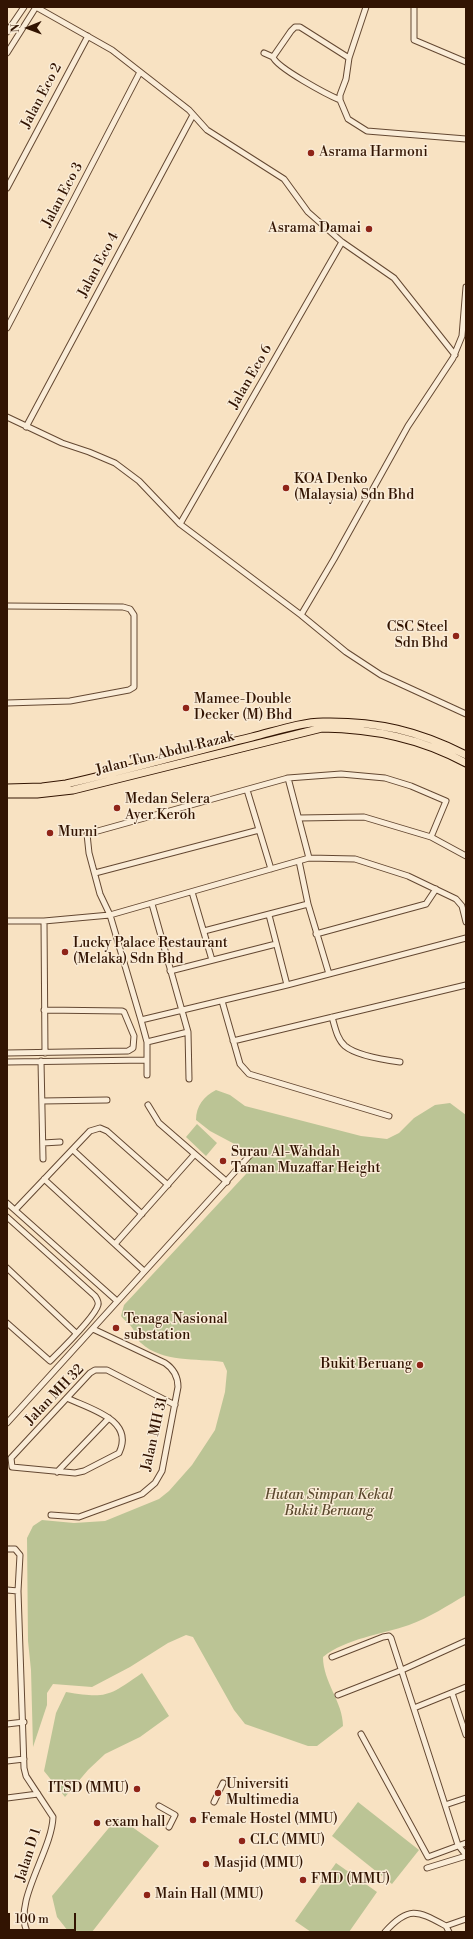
<!DOCTYPE html>
<style>
body{margin:0}
#map{position:relative;width:473px;height:1939px;overflow:hidden;background:#f8e2c2;font-family:"Libre Bodoni",serif}
canvas{display:block}
.frame{position:absolute;inset:0;border:8px solid #321402;pointer-events:none}
.north{position:absolute;left:8px;top:8px;width:40px;height:40px;-webkit-text-stroke:3px #faecd7;paint-order:stroke;rotate:269deg;font-size:11px;font-weight:700;line-height:16px;text-align:center;color:#321402}
.north::after{content:'';display:block;margin:auto;width:14px;height:18px;background:#321402;clip-path:polygon(50% 0,100% 100%,50% 72%,0 100%)}
.scale{position:absolute;left:8px;top:1913px;width:68px;height:18px;box-sizing:border-box;border:2px solid #321402;border-top:0;padding-left:5px;font-size:12px;line-height:14px;white-space:nowrap;color:#321402;-webkit-text-stroke:3px #faecd7;paint-order:stroke}
</style>
<div id="map">
<canvas width="473" height="1939"></canvas>
<div class="frame"></div>
<div class="north">N</div>
<div class="scale">100 m</div>
</div>
<script>
const context = document.querySelector('canvas').getContext('2d');
context.lineJoin = 'round';
function fill(path, color) {
  context.fillStyle = color;
  context.fill(path, 'evenodd');
}
function strokePath(path, color, width, dash) {
  context.strokeStyle = color;
  context.lineWidth = width;
  context.lineCap = dash ? 'butt' : 'round';
  context.setLineDash(dash || []);
  context.stroke(path);
}
function write(font, color, halo, rows, align = 'center') {
  context.font = font + ' "Libre Bodoni",serif';
  context.lineWidth = 3;
  context.setLineDash([]);
  context.textBaseline = 'middle';
  context.strokeStyle = halo;
  context.fillStyle = color;
  for (const [text, x, y, turn = 0] of rows) {
    context.save();
    context.translate(x, y);
    context.rotate((+turn || 0) * Math.PI / 180);
    context.textAlign = isNaN(turn) ? turn : align;
    if (halo) context.strokeText(text, 0, 0);
    context.fillText(text, 0, 0);
    context.restore();
  }
}
fill(new Path2D(`
 M216,1090L230,1095L245,1106L361,1136L387,1139L399,1133L414,1118L435,1105L450,1103L466,1115V1595C448,1605 429,1618 409,1625C380,1635 347,1638 323,1657C323,1682 343,1702 343,1726L317,1746H308L245,1724L234,1710L193,1637L186,1635L168,1643L130,1667L92,1687L53,1684L47,1693V1705L33,1747L31,1670L28,1641L27,1538L33,1526L42,1520L74,1523L105,1521L159,1499L169,1491L192,1465L215,1430L225,1392L227,1371L223,1362C196,1358 163,1363 141,1343C137,1340 136,1334 133,1329C130,1324 125,1321 121,1316L124,1305L246,1174L250,1158L242,1148L210,1131L196,1120C196,1106 204,1096 216,1090Z
 M197,1124L217,1143L206,1156L186,1137Z
 M142,1673L169,1716L140,1737L105,1754L88,1770L65,1797L44,1771L56,1713L66,1692C107,1699 109,1696 142,1673Z
 M358,1802L419,1850L392,1884L332,1836Z
 M118,1817L159,1846L92,1932L68,1931L57,1917L52,1896Z
 M336,1863L377,1892L349,1932H311L295,1921Z`), '#bbc495');
const minor = new Path2D(`
 M36,7L112,50L189,110L207,130L284,179L308,212L342,242L394,278L455,355
 M366,7L349,58L346,79L340,95V100L348,119L367,131L466,139
 M414,7V40L466,62
 M7,32L24,7
 M7,53L36,7
 M264,53L273,57
 M340,100C328,95 277,68 273,57L291,31L295,27H300L349,58
 M7,188L88,36
 M7,328L140,72
 M7,417L62,443L89,452L115,463L139,481L180,524L301,615L346,652L381,675L466,714
 M26,427L193,115
 M180,524L342,242
 M7,606L123,607L130,609L134,615V687L129,690L70,701L7,703
 M301,615L334,559L408,426L453,358L462,336L466,287
 M288,778L309,858
 M247,790L271,869
 M299,818L364,817L431,837L466,856
 M299,861L308,904L329,974
 M95,873L259,830
 M192,892L212,960
 M152,904L188,1032L189,1079
 M269,915L287,985
 M7,921H44L110,915L309,858L355,859L408,876L456,899L462,906L466,922
 M44,921L45,1053
 M204,931L308,904
 M316,934L426,904L436,889
 M170,971L276,944
 M222,1001L240,1064L249,1074L389,1116
 M332,1017C335,1027 337,1039 345,1046C357,1056 385,1060 400,1062
 M141,1020L287,985L466,938
 M233,1041L466,985
 M147,1042L188,1032
 M7,1053L128,1051L133,1048L134,1036L124,1012L122,1011L44,1010
 M41,1061L43,1159
 M7,1062L147,1060
 M147,1075V1042L141,1020L110,915L100,894L89,853L87,834L288,778L341,774L385,778L411,786L446,801L431,837
 M42,1101L107,1100
 M148,1105L159,1123L227,1182
 M43,1143L60,1142
 M73,1150L142,1214
 M44,1179L144,1271
 M7,1203L117,1301
 M15,1210L90,1131L100,1128L107,1131L168,1185
 M7,1217L95,1296C97,1299 99,1302 98,1305C95,1317 60,1351 50,1361L7,1323
 M115,1244L194,1155
 M7,1268L76,1333
 M67,1398C90,1409 135,1420 119,1453L84,1471L75,1473L12,1467L11,1458L90,1373L95,1370H107L175,1405
 M7,1423L251,1154
 M57,1472L109,1418
 M51,1515L79,1517L142,1494L155,1483L162,1471L178,1387C178,1376 174,1369 165,1363L93,1329
 M7,1549H15L20,1555L18,1591L24,1768L26,1776L53,1817C52,1851 13,1901 27,1932
 M7,1590L18,1591
 M332,1657L383,1637L389,1636L391,1638L458,1845L466,1855
 M452,1693L466,1735
 M338,1695L402,1670L466,1641
 M414,1708L466,1687
 M7,1724L24,1722
 M361,1734L428,1857L466,1843
 M7,1761L24,1759
 M7,1798L38,1794
 M214,1802L223,1783
 M445,1805L466,1798
 M159,1806L175,1815L169,1827
 M427,1868L466,1856
 M446,1926L466,1919
 M385,1932C409,1905 418,1911 446,1926L449,1932`);
const highway = new Path2D(`
 M7,788L42,787L66,784C129,770 190,752 252,737C273,732 301,722 323,722C377,721 419,731 466,755
 M7,794H37L73,790L322,728C374,729 420,738 466,763`);
strokePath(minor, '#644832', 7);
strokePath(highway, '#321402', 9);
strokePath(minor, '#faecd7', 5);
strokePath(highway, '#f8e2c2', 7);
for (const [x, y, r, color] of [
 [311,153,4,"#8f2418"],
 [369,229,4,"#8f2418"],
 [286,488,4,"#8f2418"],
 [456,636,4,"#8f2418"],
 [186,708,4,"#8f2418"],
 [117,808,4,"#8f2418"],
 [50,833,4,"#8f2418"],
 [65,952,4,"#8f2418"],
 [223,1161,4,"#8f2418"],
 [116,1328,4,"#8f2418"],
 [420,1365,4,"#8f2418"],
 [137,1789,4,"#8f2418"],
 [218,1793,4,"#8f2418"],
 [193,1820,4,"#8f2418"],
 [97,1823,4,"#8f2418"],
 [242,1841,4,"#8f2418"],
 [206,1864,4,"#8f2418"],
 [303,1880,4,"#8f2418"],
 [147,1895,4,"#8f2418"]
]) {
  const dot = new Path2D();
  dot.arc(x, y, r, 0, 2 * Math.PI);
  context.fillStyle = color;
  context.fill(dot);
  strokePath(dot, '#faecd7', 1.5);
}
write('14px', '#321402', '#faecd7', [
 ["Jalan Eco 2",42,96,-62],
 ["Jalan Eco 3",63,195,-62],
 ["Jalan Eco 4",99,265,-62],
 ["Jalan Eco 6",251,377,-60],
 ["Jalan Tun Abdul Razak",165,754,-14],
 ["Jalan MH 32",55,1395,-46],
 ["Jalan MH 31",155,1434,-77],
 ["Jalan D 1",29,1855,-72]
]);
write('14px', '#321402', '#faecd7', [
 ["Asrama Harmoni",319,153],
 ["Asrama Damai",361,229,"right"],
 ["KOA Denko",294,480],
 ["(Malaysia) Sdn Bhd",294,496],
 ["CSC Steel",448,628,"right"],
 ["Sdn Bhd",448,644,"right"],
 ["Mamee-Double",194,700],
 ["Decker (M) Bhd",194,716],
 ["Medan Selera",125,800],
 ["Ayer Keroh",125,816],
 ["Murni",58,833],
 ["Lucky Palace Restaurant",73,944],
 ["(Melaka) Sdn Bhd",73,960],
 ["Surau Al-Wahdah",231,1153],
 ["Taman Muzaffar Height",231,1169],
 ["Tenaga Nasional",124,1320],
 ["substation",124,1336],
 ["Bukit Beruang",412,1365,"right"],
 ["Universiti",226,1785],
 ["Multimedia",226,1801],
 ["ITSD (MMU)",129,1789,"right"],
 ["Female Hostel (MMU)",201,1820],
 ["exam hall",105,1823],
 ["CLC (MMU)",250,1841],
 ["Masjid (MMU)",214,1864],
 ["FMD (MMU)",311,1880],
 ["Main Hall (MMU)",155,1895]
], 'left');
write('italic 14px', '#5b492e', '#faecd7', [
 ["Hutan Simpan Kekal",329,1496],
 ["Bukit Beruang",329,1512]
]);
</script>
